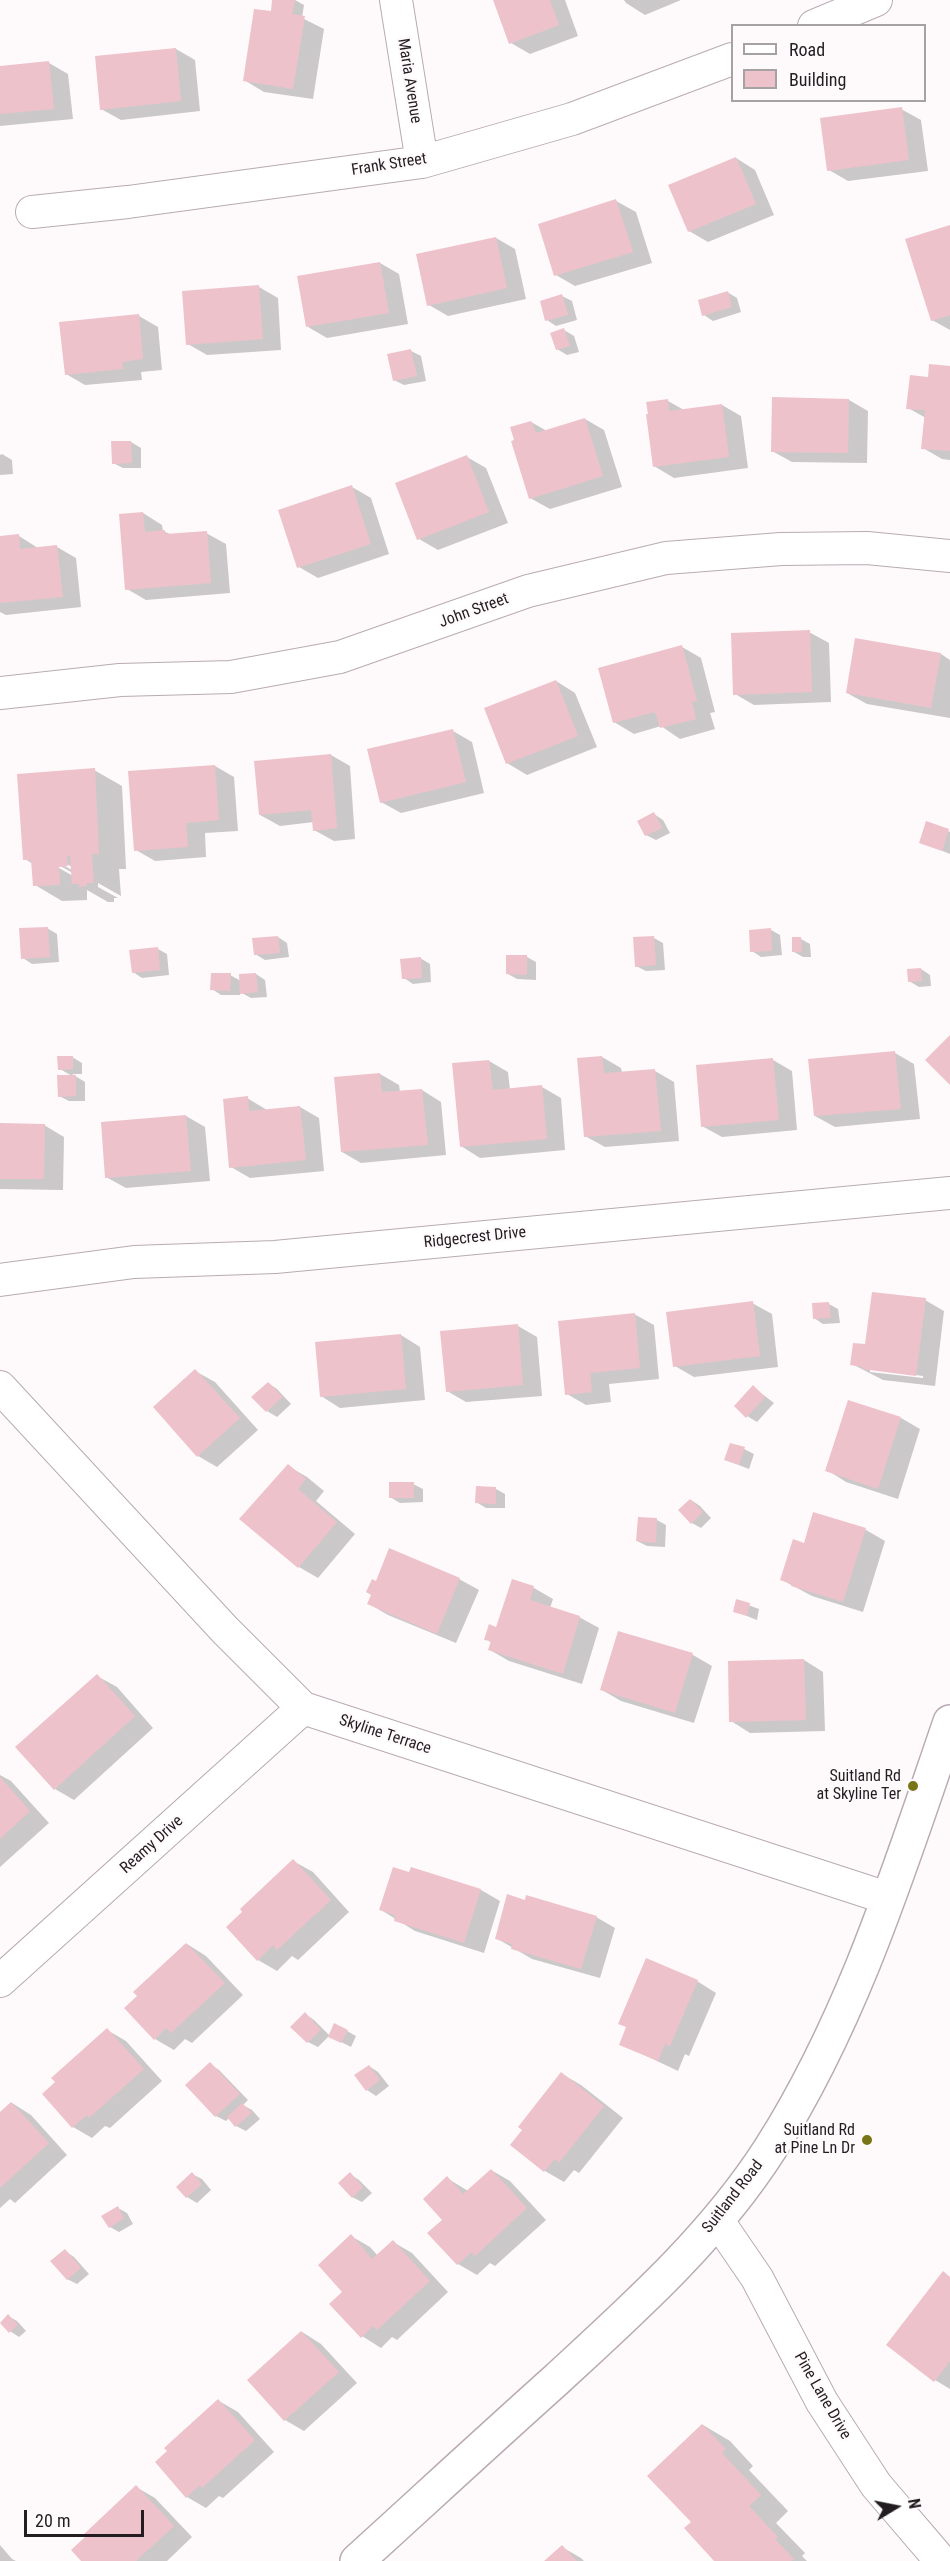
<!DOCTYPE html>
<style>
body{margin:0}
#map{position:relative;width:950px;height:2561px;overflow:hidden;background:#fefafc;font-family:"Roboto Condensed",sans-serif}
canvas{display:block}
.legend{position:absolute;left:731px;top:24px;width:195px;height:78px;box-sizing:border-box;background:#fefafc;border:2px solid #a6a2a4;margin:0;padding:8px 10px;list-style:none;font-size:18px;color:#231d21}
.legend li{display:flex;align-items:center;gap:12px;height:30px}
.legend b{width:30px;border:2px solid #a6a2a4}
.north{position:absolute;left:866px;top:2477px;width:60px;height:60px;-webkit-text-stroke:4px #fefafc;paint-order:stroke;rotate:80deg;font-size:16px;font-weight:700;line-height:24px;text-align:center;color:#231d21}
.north::after{content:'';display:block;margin:auto;width:21px;height:27px;background:#231d21;clip-path:polygon(50% 0,100% 100%,50% 72%,0 100%)}
.scale{position:absolute;left:24px;top:2510px;width:120px;height:27px;box-sizing:border-box;border:3px solid #231d21;border-top:0;padding-left:8px;font-size:18px;line-height:21px;white-space:nowrap;color:#231d21;-webkit-text-stroke:4px #fefafc;paint-order:stroke}
</style>
<div id="map">
<canvas width="950" height="2561"></canvas>
<ul class="legend">
<li><b style="height:8px;background:#fff"></b>Road</li>
<li><b style="height:16px;background:#eec2ca"></b>Building</li>
</ul>
<div class="north">N</div>
<div class="scale">20 m</div>
</div>
<script>
const context = document.querySelector('canvas').getContext('2d');
context.lineJoin = 'round';
function fill(path, color) {
  context.fillStyle = color;
  context.fill(path, 'evenodd');
}
function strokePath(path, color, width, dash) {
  context.strokeStyle = color;
  context.lineWidth = width;
  context.lineCap = dash ? 'butt' : 'round';
  context.setLineDash(dash || []);
  context.stroke(path);
}
function write(font, color, halo, rows, align = 'center') {
  context.font = font + ' "Roboto Condensed",sans-serif';
  context.lineWidth = 4.5;
  context.setLineDash([]);
  context.textBaseline = 'middle';
  context.strokeStyle = halo;
  context.fillStyle = color;
  for (const [text, x, y, turn = 0] of rows) {
    context.save();
    context.translate(x, y);
    context.rotate((+turn || 0) * Math.PI / 180);
    context.textAlign = isNaN(turn) ? turn : align;
    if (halo) context.strokeText(text, 0, 0);
    context.fillText(text, 0, 0);
    context.restore();
  }
}
fill(new Path2D(`
 M274,0H295L304,5L302,18L324,29L313,99L264,92L244,80L272,13Z
 M495,0H565L578,36L530,54L511,43Z
 M624,0H681L645,15L626,3Z
 M176,49L195,60L200,111L121,120L101,109Z
 M49,63L68,74L73,119L0,126V67Z
 M901,109L921,120L928,171L848,181L829,170Z
 M736,158L755,170L774,215L708,242L689,231Z
 M616,201L636,212L652,263L575,286L556,275Z
 M950,226V330L932,320Z
 M496,238L515,249L526,299L448,316L429,305Z
 M380,263L399,274L408,324L327,338L308,327Z
 M259,287L278,298L281,350L207,355L188,344Z
 M727,292L737,298L741,312L713,321L704,315Z
 M562,296L572,301L577,320L556,326L547,320Z
 M139,316L158,327L162,370L141,372L142,380L85,385L66,374Z
 M564,330L574,336L579,352L567,355L557,349Z
 M411,351L421,356L426,381L404,385L394,380Z
 M950,368V460L942,459L923,448L926,418L908,408Z
 M849,400L868,411L867,463L792,462L772,451Z
 M668,401L684,410L722,405L741,416L748,468L674,478L654,466Z
 M585,419L604,430L622,487L550,509L530,498L516,441L531,422L547,431Z
 M131,442L141,448V468H123L113,463Z
 M2,454L12,460L13,474L0,475V455Z
 M467,457L486,468L508,523L438,550L419,539Z
 M352,487L371,498L389,554L318,578L299,567Z
 M143,513L162,525L163,531L172,535L206,533L226,544L230,593L146,600L127,589Z
 M19,536L38,548L57,547L76,558L81,607L6,615L0,612V537Z
 M809,632L829,643L831,702L754,705L735,694Z
 M682,647L701,658L715,712L710,713L715,729L680,739L661,726L634,734L614,722Z
 M941,654L950,660V718L867,704L847,693Z
 M556,681L575,693L597,747L527,775L507,763Z
 M453,731L472,742L484,793L401,813L381,802Z
 M331,755L350,766L355,839L334,841L314,830V822L280,826L260,815Z
 M215,766L234,777L238,831L205,833L206,857L155,861L136,850Z
 M94,770L122,786L126,869H119L121,896L98,883V887L118,898H114V902H108L87,890V900L62,901L35,885L33,864L25,859ZM62,861L72,867V870L61,864ZM53,862L73,873V876L52,864Z
 M654,814L663,820L670,833L656,840L646,835Z
 M948,831L950,832V854L920,842Z
 M47,928L57,934L59,962L32,964L23,958Z
 M771,930L780,935L782,955L761,957L752,951Z
 M278,937L287,943L289,957L265,960L255,954Z
 M654,938L663,943L665,970L646,971L636,966Z
 M801,939L810,944L811,957H803L794,952Z
 M158,949L167,954L169,975L142,978L133,972Z
 M527,957L536,962V980L517,979L508,974Z
 M420,958L430,964L431,982L413,984L404,978Z
 M921,969L930,975L931,986L919,987L909,981Z
 M256,974L265,980L267,997L251,998L240,992V995H221L212,989L230,975L241,981Z
 M895,1053L914,1064L920,1119L835,1127L815,1116Z
 M72,1057L82,1063V1074H72L85,1082V1101H69L59,1096L72,1076L60,1069Z
 M602,1057L621,1068L622,1073L655,1071L674,1082L679,1141L605,1147L585,1136Z
 M773,1060L792,1071L797,1130L722,1137L702,1126Z
 M489,1061L508,1072L510,1090L542,1087L561,1098L565,1150L480,1158L461,1146Z
 M380,1074L399,1085L400,1092L422,1090L441,1102L446,1155L361,1163L342,1152Z
 M247,1098L267,1110L300,1107L319,1118L324,1171L250,1178L231,1167Z
 M186,1116L205,1127L210,1181L126,1188L106,1177Z
 M0,1125H44L64,1137L63,1190L0,1189Z
 M925,1300L944,1311L935,1386L883,1380L852,1364ZM870,1369L923,1376V1378L870,1372Z
 M752,1303L772,1314L778,1367L694,1377L675,1366Z
 M829,1304L838,1309L840,1323L823,1324L814,1318Z
 M634,1314L654,1325L659,1379L609,1384L611,1402L586,1405L567,1394Z
 M518,1326L537,1337L542,1396L466,1402L447,1391Z
 M401,1335L420,1347L425,1400L340,1408L321,1396Z
 M195,1371L215,1382L258,1430L217,1467L198,1456Z
 M268,1383L277,1389L291,1404L277,1417L267,1411L254,1397Z
 M753,1387L774,1403L757,1422L747,1416Z
 M901,1418L920,1429L898,1499L846,1482L827,1470Z
 M744,1449L754,1454L749,1469L726,1460Z
 M288,1466L307,1477L324,1491L316,1501L355,1534L318,1578L299,1567L241,1519Z
 M413,1484L423,1489V1502L400,1503L390,1497Z
 M496,1489L505,1494V1508H486L476,1502Z
 M691,1500L700,1506L711,1518L701,1528L692,1523Z
 M814,1514L866,1530L885,1541L863,1612L812,1596L782,1580L805,1545Z
 M657,1520L666,1525L665,1547L647,1546L637,1541Z
 M459,1579L479,1590L456,1643L388,1615L369,1604L376,1582Z
 M513,1581L534,1588L553,1599L550,1608L579,1617L599,1628L582,1684L509,1661L490,1650L492,1643L486,1639L497,1629Z
 M737,1601L759,1609L757,1620L734,1611Z
 M619,1632L693,1655L712,1666L694,1723L621,1701L602,1690Z
 M804,1660L823,1672L825,1731L750,1733L731,1721Z
 M97,1676L117,1687L153,1728L74,1800L55,1789Z
 M0,1775L11,1781L49,1823L0,1867Z
 M293,1861L313,1872L349,1912L298,1960L292,1956L277,1971L258,1960Z
 M412,1869L481,1890L500,1901L484,1953L415,1931L381,1910Z
 M596,1917L615,1928L600,1978L532,1959L496,1938Z
 M187,1944L206,1956L243,1995L192,2043L185,2039L174,2050L155,2039Z
 M697,1981L716,1993L689,2056L685,2054L678,2071L621,2044Z
 M305,2014L314,2020L330,2036L347,2031L356,2036L351,2047L329,2036L318,2047L308,2042L292,2027Z
 M107,2030L126,2041L162,2081L110,2128L105,2126L92,2138L73,2127Z
 M210,2064L219,2070L248,2100L243,2105L252,2110L260,2119L246,2131L236,2126L229,2118L226,2121L216,2116Z
 M369,2066L378,2072L389,2086L376,2096L367,2090Z
 M562,2074L581,2085L623,2118L579,2173L574,2170L564,2182L545,2171L512,2145Z
 M12,2103L31,2115L67,2155L15,2203L10,2199L0,2208V2114Z
 M491,2170L510,2181L546,2220L495,2266L490,2263L477,2275L458,2264L444,2220L447,2178L468,2191Z
 M192,2174L202,2179L211,2190L197,2203L187,2197L178,2187Z
 M350,2174L359,2180L372,2193L362,2202L352,2197Z
 M118,2208L127,2213L133,2224L119,2232L110,2227Z
 M351,2236L370,2247L378,2256L393,2242L412,2253L448,2292L397,2340L392,2337L381,2348L362,2336L344,2292Z
 M65,2251L74,2257L89,2274L77,2284L67,2279Z
 M950,2277V2389L935,2380Z
 M8,2316L17,2321L26,2331L19,2337L10,2331Z
 M302,2332L321,2344L357,2383L304,2431L285,2420Z
 M219,2401L238,2412L274,2452L223,2498L219,2496L206,2508L187,2497Z
 M703,2425L730,2441L753,2466L749,2470L788,2511L776,2523L805,2553L802,2556L807,2561H716L693,2522Z
 M136,2487L155,2498L192,2537L167,2561H84Z
 M0,2545L12,2559L16,2561H0Z
 M562,2547L581,2558L584,2561H546Z`), '#0003');
fill(new Path2D(`
 M272,0H295L292,14L305,16L293,89L243,81L254,9L271,11Z
 M493,0H550L559,25L509,44Z
 M176,48L181,101L100,110L95,56Z
 M49,61L54,109L0,114V66Z
 M902,107L909,160L827,171L820,118Z
 M736,157L756,204L688,232L668,185Z
 M616,199L633,252L554,276L538,224Z
 M950,225V315L931,321L905,239Z
 M496,237L507,288L427,306L416,254Z
 M380,262L389,313L306,327L297,276Z
 M259,285L263,339L186,345L182,291Z
 M728,291L732,307L702,316L698,300Z
 M562,294L568,315L545,321L540,301Z
 M139,314L143,359L122,362L123,369L65,375L59,322Z
 M564,328L570,346L556,350L550,333Z
 M411,349L417,376L393,381L387,354Z
 M929,364L950,366V451L921,449L925,410L906,409L910,375L928,377Z
 M772,397L849,399L848,453L771,452Z
 M668,399L669,411L722,404L729,457L653,467L646,414H648L646,402Z
 M585,418L603,476L529,499L511,441L514,440L510,427L531,421L536,433Z
 M111,441H131L132,463L112,464Z
 M467,455L489,512L417,540L395,483Z
 M352,485L371,544L297,568L278,510Z
 M143,512L145,532L165,530V534L207,531L211,583L125,590L119,514Z
 M19,534L20,549L57,545L63,597L0,603V536Z
 M810,630L812,692L733,695L731,633Z
 M855,638L941,653L931,708L846,693Z
 M682,645L697,701L692,702L696,719L660,728L655,712L613,723L598,668Z
 M556,680L578,736L506,764L484,708Z
 M453,729L466,782L380,803L367,749Z
 M331,754L337,828L313,831L311,810L259,815L254,761Z
 M215,765L219,820L186,823L188,847L134,851L128,771Z
 M95,768L99,854H92L94,883H87V886L79,887V884H72L70,856H67L68,866L59,867L60,885L33,886L31,860H23L17,774Z
 M654,812L662,828L645,836L637,821Z
 M926,821L949,829L942,851L919,843Z
 M48,927L50,957L21,959L19,928Z
 M771,928L772,951L750,952L749,930Z
 M278,936L280,953L254,955L252,938Z
 M654,936L656,965L635,967L633,937Z
 M792,937H801L802,952H792Z
 M158,947L160,970L132,973L129,950Z
 M506,955H527V975L506,974Z
 M421,957L422,978L402,979L400,959Z
 M921,968L922,981L908,982L907,969Z
 M211,973H231L230,991L210,990Z
 M256,973L258,992L240,994L239,974Z
 M950,1035V1085L925,1060Z
 M895,1051L901,1109L814,1116L808,1059Z
 M57,1056H73V1069L58,1070Z
 M602,1056L604,1073L655,1069L661,1131L584,1137L577,1058Z
 M773,1058L779,1120L701,1127L696,1065Z
 M489,1060L493,1090L542,1085L547,1139L460,1147L452,1063Z
 M380,1073L382,1092L422,1089L428,1145L341,1152L334,1077Z
 M57,1075H76V1096L58,1097Z
 M248,1096L249,1111L300,1106L306,1160L229,1168L223,1099Z
 M186,1115L191,1171L105,1178L101,1122Z
 M0,1123L45,1124L44,1179H0Z
 M872,1292L926,1298L916,1376L862,1369V1367L850,1365L853,1343L865,1344Z
 M753,1301L760,1356L673,1367L666,1312Z
 M829,1302L831,1318L813,1319L812,1303Z
 M635,1313L640,1368L590,1373L592,1392L565,1395L558,1321Z
 M518,1324L523,1385L446,1392L440,1331Z
 M401,1334L406,1389L320,1397L315,1342Z
 M195,1369L240,1418L197,1457L153,1407Z
 M268,1382L283,1397L266,1412L251,1397Z
 M753,1385L765,1397L746,1418L734,1406Z
 M848,1400L901,1417L878,1489L825,1471Z
 M730,1443L745,1447L739,1465L724,1460Z
 M288,1464L306,1479L298,1489L337,1522L298,1568L239,1519Z
 M389,1482H414V1498H389Z
 M476,1486L496,1487V1504L475,1503Z
 M690,1499L703,1512L691,1524L678,1510Z
 M813,1512L866,1528L843,1602L791,1586L792,1584L780,1580L793,1539L804,1543Z
 M638,1517L657,1518L656,1543L636,1541Z
 M389,1548L460,1578L437,1634L367,1604L371,1595L366,1592L372,1579L376,1581Z
 M512,1579L534,1586L530,1600L580,1616L563,1674L488,1650L491,1641L484,1640L489,1624L496,1627Z
 M736,1599L750,1603L747,1616L733,1612Z
 M618,1631L693,1653L675,1713L600,1690Z
 M804,1659L806,1720L729,1722L728,1661Z
 M97,1674L135,1716L54,1790L15,1747Z
 M0,1777L30,1811L0,1839Z
 M293,1859L331,1900L277,1950L273,1945L257,1961L226,1927L242,1912L240,1909Z
 M393,1867L409,1872L411,1867L481,1889L464,1943L394,1921L395,1915L379,1910Z
 M507,1894L525,1900L526,1895L597,1916L581,1969L511,1949L512,1944L495,1939Z
 M186,1943L225,1983L171,2033L166,2028L154,2040L124,2008L137,1996L133,1992Z
 M646,1958L698,1980L670,2046L665,2044L658,2061L619,2045L626,2027L618,2024Z
 M305,2012L321,2030L307,2043L290,2027Z
 M334,2023L348,2030L341,2043L328,2037Z
 M107,2028L144,2069L89,2118L87,2115L72,2128L42,2094L55,2082L51,2078Z
 M210,2062L240,2094L215,2117L185,2085Z
 M369,2065L380,2080L366,2091L354,2075Z
 M561,2072L604,2106L559,2163L555,2159L544,2172L510,2145L522,2130L518,2127Z
 M11,2102L49,2143L0,2188V2112Z
 M242,2103L252,2113L235,2127L227,2117Z
 M491,2169L527,2208L475,2256L472,2252L457,2265L427,2233L442,2220L423,2199L447,2176L463,2194Z
 M192,2172L202,2184L186,2198L176,2187Z
 M350,2172L363,2187L352,2198L338,2183Z
 M118,2206L124,2218L109,2228L101,2216Z
 M351,2234L372,2259L393,2240L430,2281L377,2330L373,2326L361,2338L329,2304L342,2292L318,2265Z
 M65,2249L81,2268L67,2280L50,2261Z
 M943,2271L950,2277V2361L934,2382L886,2345Z
 M8,2314L18,2325L9,2333L0,2323Z
 M301,2331L339,2372L284,2421L247,2380Z
 M218,2399L255,2440L202,2488L200,2485L186,2498L155,2462L167,2451L164,2448Z
 M702,2424L726,2449L722,2453L761,2495L749,2506L778,2537L775,2539L794,2559L791,2561H714L684,2528L691,2522L647,2476Z
 M136,2485L174,2526L136,2561H81L71,2550L85,2537L83,2535Z
 M562,2545L577,2561H544Z`), '#eec2ca');
const minor = new Path2D(`
 M396,0L422,162
 M814,26L876,0
 M32,212L128,202L422,162L572,119L732,59
 M0,693L120,680L231,677L340,657L528,591L666,558L781,549L867,548L950,556
 M0,1280L134,1262L275,1257L950,1193
 M0,1387L225,1630L303,1708L887,1898
 M0,1981L303,1708
 M718,2221L757,2278L822,2402L876,2485L941,2561`);
const secondary = new Path2D(`
 M357,2561C423,2501 489,2440 556,2380C633,2309 713,2238 770,2149C853,2019 900,1867 950,1722`);
strokePath(minor, '#b9aab4', 34);
strokePath(secondary, '#b9aab4', 36);
strokePath(minor, '#fff', 32);
strokePath(secondary, '#fff', 33);
for (const [x, y, r, color] of [
 [913,1786,6,"#787418"],
 [867,2140,6,"#787418"]
]) {
  const dot = new Path2D();
  dot.arc(x, y, r, 0, 2 * Math.PI);
  context.fillStyle = color;
  context.fill(dot);
  strokePath(dot, '#fefafc', 2);
}
write('16px', '#231d21', '#fefafc', [
 ["Maria Avenue",409,81,81],
 ["Frank Street",389,165,-9],
 ["John Street",474,611,-20],
 ["Ridgecrest Drive",475,1238,-6],
 ["Skyline Terrace",385,1735,18],
 ["Reamy Drive",152,1845,-42],
 ["Suitland Road",733,2197,-52],
 ["Pine Lane Drive",822,2396,60]
]);
write('16px', '#231d21', '#fefafc', [
 ["Suitland Rd",901,1777],
 ["at Skyline Ter",901,1795],
 ["Suitland Rd",855,2131],
 ["at Pine Ln Dr",855,2149]
], 'right');
</script>
